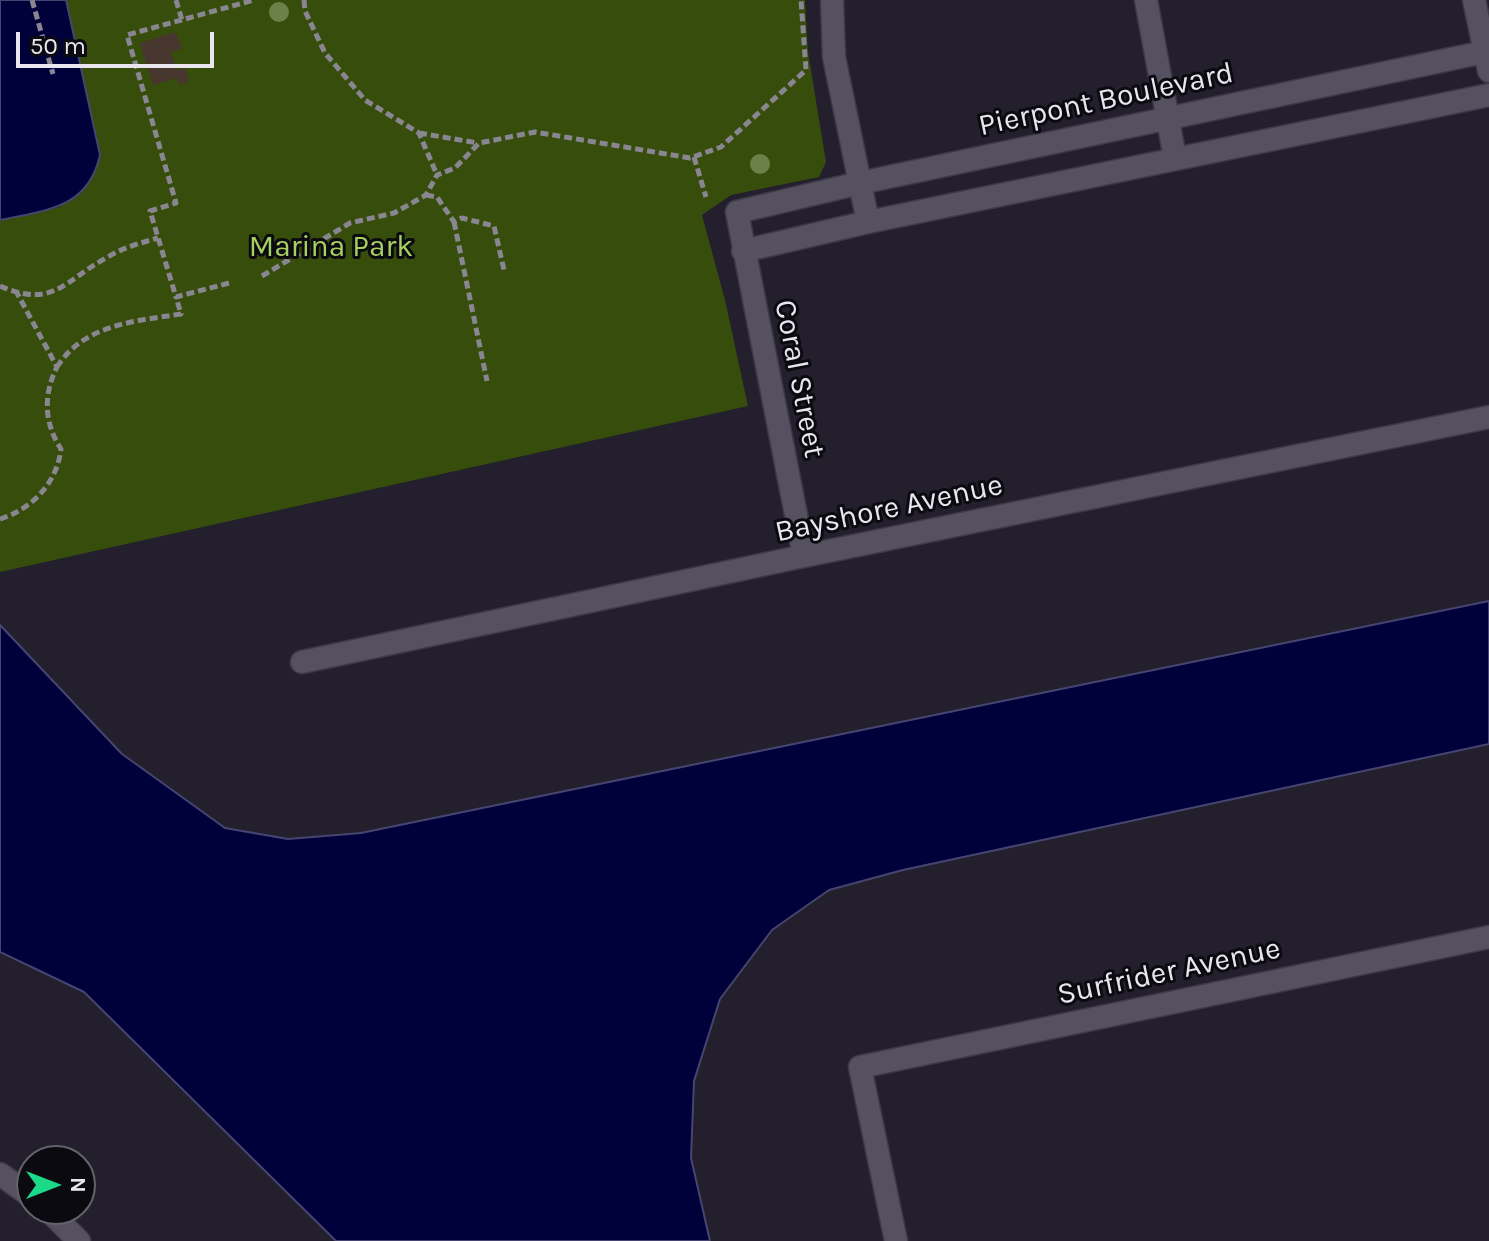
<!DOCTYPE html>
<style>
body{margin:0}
#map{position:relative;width:1489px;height:1241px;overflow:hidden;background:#231f2d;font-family:Karla,sans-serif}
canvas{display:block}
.north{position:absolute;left:16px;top:1145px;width:80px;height:80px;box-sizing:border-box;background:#0b0a10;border:2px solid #64626a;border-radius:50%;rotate:90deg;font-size:22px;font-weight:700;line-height:32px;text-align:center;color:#e9e6f0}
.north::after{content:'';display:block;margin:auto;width:28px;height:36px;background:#1bd988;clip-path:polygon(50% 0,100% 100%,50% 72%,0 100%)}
.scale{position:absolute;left:16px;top:32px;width:198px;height:36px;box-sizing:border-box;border:4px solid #e9e6f0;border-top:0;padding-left:10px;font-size:24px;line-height:28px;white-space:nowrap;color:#e9e6f0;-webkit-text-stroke:6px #0b0a10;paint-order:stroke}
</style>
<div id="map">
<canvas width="1489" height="1241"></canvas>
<div class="north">N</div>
<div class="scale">50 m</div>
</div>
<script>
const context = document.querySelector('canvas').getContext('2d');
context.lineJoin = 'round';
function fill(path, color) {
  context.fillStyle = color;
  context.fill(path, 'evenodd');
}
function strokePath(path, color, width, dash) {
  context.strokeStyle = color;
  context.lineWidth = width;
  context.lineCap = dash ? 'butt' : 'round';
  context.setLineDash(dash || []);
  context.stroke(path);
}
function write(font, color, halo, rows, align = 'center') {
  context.font = font + ' Karla,sans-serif';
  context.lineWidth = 6;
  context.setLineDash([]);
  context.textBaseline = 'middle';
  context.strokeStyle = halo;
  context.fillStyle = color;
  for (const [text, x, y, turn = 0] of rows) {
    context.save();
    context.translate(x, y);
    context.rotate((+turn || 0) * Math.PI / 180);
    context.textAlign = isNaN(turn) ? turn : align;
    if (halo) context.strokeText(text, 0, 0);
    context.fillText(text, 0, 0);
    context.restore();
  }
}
fill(new Path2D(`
 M66,0H805L808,52L826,162L819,177L731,195L702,215L725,300L748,406L0,572V220L60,207L99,155Z`), '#374d0b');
const water = new Path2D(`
 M0,0H66L100,155C88,209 46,210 0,220Z
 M1489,601V744L903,870L829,890L772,930L720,999L694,1081L691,1158L710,1241H336L84,992L0,952V625L122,754L225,828L288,839L361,833Z`);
fill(water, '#00003b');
strokePath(water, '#464571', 2);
fill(new Path2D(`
 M176,32L182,49L171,52L177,70L185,68L189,81L179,85L177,78L153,85L140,43Z`), '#47372e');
const minor = new Path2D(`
 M832,0L834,57L868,222
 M1146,0L1175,158
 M1474,0L1489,71
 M737,212L804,556
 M302,662L804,556L1489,417
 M0,1174L32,1197
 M47,1209L79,1241
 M896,1241L860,1067L1489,937`);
const tertiary = new Path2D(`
 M737,212L860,183L1489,51
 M743,251L868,222L1489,95`);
strokePath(minor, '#3d3945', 25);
strokePath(tertiary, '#3d3945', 25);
strokePath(new Path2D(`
 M32,0L53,74
 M176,0L182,20
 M304,0L305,11L325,53L365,100L419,133L437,175
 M419,133L478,143
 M694,157L706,197
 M426,195L437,197L454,222L462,218L494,226L504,270
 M454,222L487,381
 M262,276L350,223L394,213L426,195L437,175L455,168L479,143L535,132L690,158L721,147L806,70L801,0
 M229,283L176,297L150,211L176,203L127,35L254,0
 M0,286C53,309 64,281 106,258C122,248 140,243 158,238
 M57,367C84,324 136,321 181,314L176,297
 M0,519C32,509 57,483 61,449C44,423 43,395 57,367L17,293`), '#898692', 5, [8, 4]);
strokePath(minor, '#555161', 22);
strokePath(tertiary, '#555161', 22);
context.fillStyle = '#6b8148';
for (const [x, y] of [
 [279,12],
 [760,164]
]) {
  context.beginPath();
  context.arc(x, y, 10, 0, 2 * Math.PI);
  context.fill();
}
write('30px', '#e9e6f0', '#0b0a10', [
 ["Pierpont Boulevard",1106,100,-12],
 ["Coral Street",799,379,79],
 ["Bayshore Avenue",889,509,-12],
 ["Surfrider Avenue",1169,972,-12]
]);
write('30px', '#a6d15f', '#0b0a10', [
 ["Marina Park",331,247]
]);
</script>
